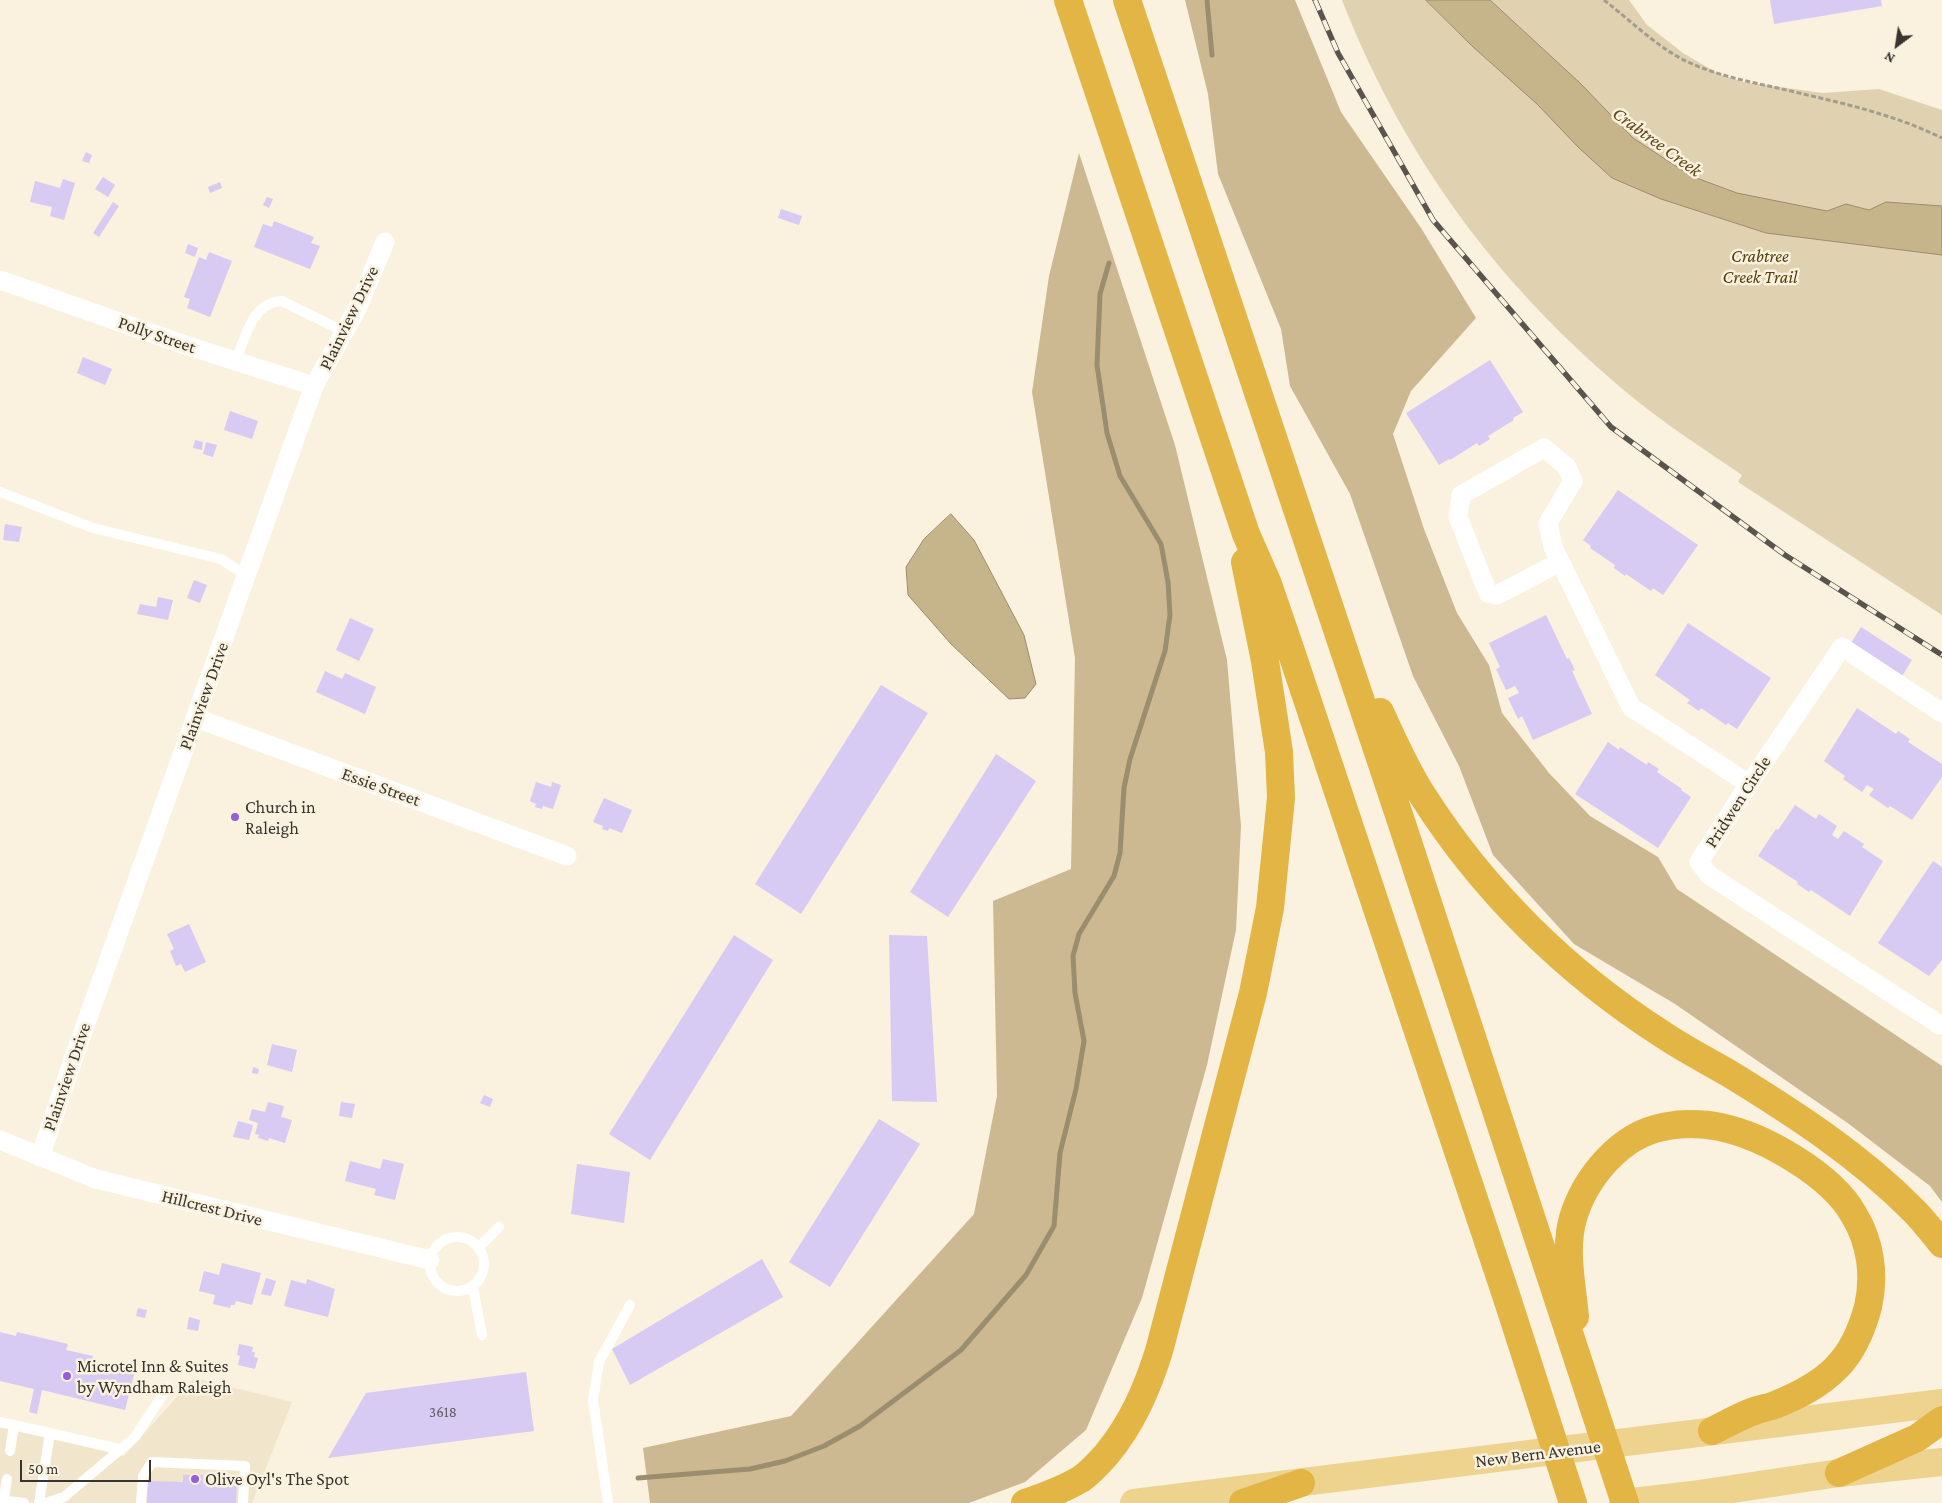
<!DOCTYPE html>
<style>
body{margin:0}
#map{position:relative;width:1942px;height:1503px;overflow:hidden;background:#faf1df;font-family:"Crimson Pro",serif}
canvas{display:block}
.north{position:absolute;left:1872px;top:20px;width:50px;height:50px;-webkit-text-stroke:4px #faf1df;paint-order:stroke;rotate:211deg;font-size:14px;font-weight:700;line-height:20px;text-align:center;color:#38352e}
.north::after{content:'';display:block;margin:auto;width:18px;height:22px;background:#38352e;clip-path:polygon(50% 0,100% 100%,50% 72%,0 100%)}
.scale{position:absolute;left:20px;top:1460px;width:131px;height:22px;box-sizing:border-box;border:2px solid #38352e;border-top:0;padding-left:6px;font-size:15px;line-height:18px;white-space:nowrap;color:#38352e;-webkit-text-stroke:4px #faf1df;paint-order:stroke}
</style>
<div id="map">
<canvas width="1942" height="1503"></canvas>
<div class="north">N</div>
<div class="scale">50 m</div>
</div>
<script>
const context = document.querySelector('canvas').getContext('2d');
context.lineJoin = 'round';
function fill(path, color) {
  context.fillStyle = color;
  context.fill(path, 'evenodd');
}
function strokePath(path, color, width, dash) {
  context.strokeStyle = color;
  context.lineWidth = width;
  context.lineCap = dash ? 'butt' : 'round';
  context.setLineDash(dash || []);
  context.stroke(path);
}
function write(font, color, halo, rows, align = 'center') {
  context.font = font + ' "Crimson Pro",serif';
  context.lineWidth = 5;
  context.setLineDash([]);
  context.textBaseline = 'middle';
  context.strokeStyle = halo;
  context.fillStyle = color;
  for (const [text, x, y, turn = 0] of rows) {
    context.save();
    context.translate(x, y);
    context.rotate((+turn || 0) * Math.PI / 180);
    context.textAlign = isNaN(turn) ? turn : align;
    if (halo) context.strokeText(text, 0, 0);
    context.fillText(text, 0, 0);
    context.restore();
  }
}
fill(new Path2D(`
 M194,1378L292,1402L252,1503H0V1427L124,1456Z`), '#f1e5cc');
fill(new Path2D(`
 M1342,0H1629L1647,25L1683,53L1717,73L1743,82L1823,93L1879,89L1942,110V615L1738,482L1742,475C1710,453 1677,432 1646,408C1507,297 1407,166 1342,0Z`), '#e0d1b0');
fill(new Path2D(`
 M1185,0H1295L1341,112L1421,228L1476,318L1411,391L1393,434L1424,529L1457,613L1489,665L1502,713L1549,773L1590,816L1658,857L1677,889L1942,1066V1202L1930,1186L1849,1124L1675,1004L1574,944L1493,855L1459,766L1413,676L1350,494L1290,386L1281,329L1218,174L1208,94Z
 M1079,153L1175,445L1227,660L1241,826L1236,930L1207,1065L1142,1298L1086,1430L1025,1482L969,1503H650L643,1448L791,1416L974,1214L997,1096L993,901L1071,869L1075,658L1032,392L1049,276Z`), '#ccb991');
const water = new Path2D(`
 M1426,0H1490L1580,83L1633,138L1691,176L1737,193L1827,211L1846,204L1869,210L1886,202L1942,206V255L1766,233L1661,199L1612,178L1579,148L1537,104L1472,46Z
 M951,514L974,540L1024,635L1036,684L1025,698L1009,699L951,644L908,595L906,567L924,539Z`);
fill(water, '#c6b48b');
strokePath(water, '#9b8e6f', 1);
strokePath(new Path2D(`
 M1207,0L1212,55
 M638,1478L750,1469L785,1461L824,1446L860,1426L961,1350L1026,1275L1054,1226L1060,1153L1076,1089L1084,1041L1075,993L1073,956L1079,934L1114,876L1120,853L1124,788L1130,759L1165,651L1170,615L1168,582L1161,544L1120,476L1107,433L1097,365L1100,294L1109,263`), '#9b8e6f', 5);
fill(new Path2D(`
 M1770,0H1881L1882,6L1774,24Z
 M86,152L92,155L89,163L82,161Z
 M103,177L115,185L108,197L95,189Z
 M63,179L75,183L64,220L50,216L52,207L30,202L35,181L60,188Z
 M220,182L222,188L210,193L208,187Z
 M267,197L273,199L269,208L263,205Z
 M113,202L119,206L99,237L93,233Z
 M781,209L802,216L799,225L778,218Z
 M274,221L314,237L311,243L320,246L310,269L254,247L263,224L272,227Z
 M188,244L198,248L195,257L185,253Z
 M209,252L232,261L210,317L187,308L190,299L184,297L199,257L206,260Z
 M83,357L112,369L105,385L77,373Z
 M1490,360L1523,412L1513,418L1514,420L1488,436L1490,439L1479,446L1477,443L1450,460L1449,459L1439,465L1406,413Z
 M230,411L258,421L252,439L224,430Z
 M195,440L203,442L202,450L193,448Z
 M206,442L217,445L213,457L203,454Z
 M1618,490L1698,545L1663,595L1653,588L1651,591L1626,574L1625,576L1614,568L1615,565L1590,548L1591,546L1583,540Z
 M5,524L22,527L19,542L3,540Z
 M194,580L207,585L200,603L187,598Z
 M158,597L173,600L168,620L137,614L140,604L156,607Z
 M1546,615L1567,659L1569,658L1575,670L1572,671L1592,714L1533,740L1522,716L1518,719L1508,698L1519,693L1515,686L1506,690L1496,669L1500,667L1489,643Z
 M350,618L374,629L359,661L336,650Z
 M1688,623L1771,678L1737,729L1728,723L1726,725L1701,708L1699,711L1687,703L1690,700L1655,675Z
 M1861,627L1912,660L1902,676L1851,643Z
 M325,671L342,679L345,673L376,687L365,714L316,692Z
 M881,685L928,713L801,914L755,884Z
 M1857,708L1896,734L1898,731L1910,739L1908,742L1942,764V777L1912,820L1890,806L1888,808L1869,795L1874,789L1867,785L1862,792L1843,779L1845,776L1824,761Z
 M1608,742L1619,750L1620,747L1647,765L1648,762L1659,769L1657,772L1682,789L1681,790L1691,797L1658,848L1575,794Z
 M996,754L1036,781L948,917L910,892Z
 M536,782L551,787L552,782L561,785L553,809L543,806L542,809L535,807L536,804L530,801Z
 M604,798L632,810L622,833L609,828L608,831L602,829L603,826L593,822Z
 M1795,805L1816,819L1819,814L1837,826L1832,835L1838,839L1844,831L1864,844L1862,847L1883,861L1850,916L1811,890L1809,892L1797,884L1798,882L1758,856L1776,829L1778,830Z
 M1933,861L1942,867V960L1929,976L1878,943Z
 M189,924L206,962L185,972L181,964L176,966L170,951L174,949L167,934Z
 M734,935L773,960L650,1160L609,1134Z
 M889,935L927,936L937,1102L892,1101Z
 M272,1044L297,1050L292,1072L267,1065Z
 M253,1067L259,1069L258,1074L252,1073Z
 M484,1095L493,1099L490,1107L480,1103Z
 M268,1102L284,1106L281,1117L292,1120L285,1143L269,1138L268,1141L258,1138L259,1135L255,1134L258,1123L249,1120L252,1109L265,1112Z
 M341,1102L355,1104L352,1118L339,1116Z
 M879,1119L920,1144L830,1287L789,1262Z
 M238,1121L253,1125L249,1140L233,1137Z
 M383,1159L404,1164L395,1200L374,1195L376,1189L345,1181L350,1161L380,1169Z
 M577,1164L630,1172L624,1223L571,1214Z
 M762,1259L783,1297L630,1385L612,1349Z
 M222,1263L261,1273L252,1305L236,1301L235,1305H231L230,1308L213,1304L215,1295L199,1291L204,1271L219,1275Z
 M266,1278L276,1281L271,1296L261,1294Z
 M307,1279L335,1289L328,1317L284,1306L291,1280L306,1284Z
 M138,1308L147,1310L145,1318L136,1316Z
 M189,1317L200,1320L198,1331L187,1329Z
 M0,1332L16,1336L17,1332L68,1344L66,1350L93,1356L92,1361L135,1371L125,1410L42,1390L37,1414L29,1412L34,1389L0,1381Z
 M239,1344L253,1347L252,1352H255L254,1357L258,1358L255,1369L238,1365L240,1356L237,1355Z
 M526,1372L534,1431L328,1458L366,1393Z
 M183,1475H203V1483L237,1484L236,1503H147L148,1481L183,1482Z`), '#d7caf3');
strokePath(new Path2D(`
 M1604,0C1631,21 1659,49 1690,63C1719,76 1751,82 1782,89C1837,102 1891,113 1942,138`), '#a39d90', 3, [5, 2.5]);
strokePath(new Path2D(`
 M236,361C245,338 252,302 282,301L345,332
 M0,492L93,528L221,559L247,576
 M430 1264a27 27 0 1 1 54 0a27 27 0 1 1-54 0Z
 M479,1247L499,1227
 M473,1287L482,1335
 M0,1422L120,1449
 M10,1451L14,1425
 M0,1500L24,1503
 M3,1503L7,1479
 M39,1503L50,1433
 M45,1503L64,1497L135,1437L168,1387
 M141,1503L143,1476L152,1462L245,1466L243,1503
 M608,1503L593,1400L599,1362L630,1305`), '#fff', 10);
strokePath(new Path2D(`
 M0,280L182,344L314,386
 M1560,562L1497,595L1488,593L1458,517L1461,495L1544,448L1567,467L1573,481L1548,523L1553,547L1631,707L1749,784
 M1942,713L1842,647L1749,784L1699,862L1709,875L1940,1025H1942
 M196,718L567,856
 M0,1140L96,1179L430,1260
 M40,1157L75,1054L314,386L358,307L385,242`), '#fff', 19);
strokePath(new Path2D(`
 M1134,1503L1942,1403
 M1623,1503L1692,1495L1839,1473L1942,1462`), '#eed38f', 28);
strokePath(new Path2D(`
 M1068,0L1246,534L1268,584L1293,657L1507,1298L1573,1503
 M1127,0L1402,824L1625,1503
 M1380,712C1393,740 1406,770 1423,796C1484,892 1567,973 1662,1034C1684,1049 1708,1061 1730,1074C1795,1114 1860,1156 1914,1211C1924,1221 1933,1233 1942,1244
 M1575,1317C1572,1285 1564,1249 1573,1218C1585,1178 1620,1135 1663,1127C1680,1123 1702,1123 1720,1127C1764,1136 1832,1175 1854,1215C1871,1243 1875,1276 1868,1307C1862,1329 1853,1351 1837,1367C1820,1385 1797,1396 1775,1405C1767,1408 1758,1409 1749,1413C1737,1418 1724,1425 1712,1431
 M1839,1473L1917,1438L1942,1420
 M1025,1503C1043,1497 1064,1489 1081,1479C1090,1473 1098,1464 1106,1455C1132,1424 1147,1389 1159,1351L1253,993L1270,908L1281,798L1279,752L1265,661L1245,562
 M1243,1503L1301,1483`), '#e2b545', 28);
const rail = new Path2D(`
 M1315,0L1338,53L1433,220L1611,427L1785,555L1942,655`);
strokePath(rail, '#59554c', 5.5);
strokePath(rail, '#faf1df', 4, [11]);
for (const [x, y, r, color] of [
 [235,817,5,"#9360d9"],
 [67,1376,5,"#9360d9"],
 [195,1479,5,"#9360d9"]
]) {
  const dot = new Path2D();
  dot.arc(x, y, r, 0, 2 * Math.PI);
  context.fillStyle = color;
  context.fill(dot);
  strokePath(dot, '#faf1df', 2);
}
write('15px', '#605a5f', null, [
 ["3618",443,1412]
]);
write('italic 18px', '#54400d', '#faf1df', [
 ["Crabtree",1760,256],
 ["Creek Trail",1760,277]
]);
write('18px', '#38352e', '#faf1df', [
 ["Plainview Drive",349,318,-64],
 ["Polly Street",157,335,19],
 ["Plainview Drive",204,696,-70],
 ["Essie Street",381,787,20],
 ["Pridwen Circle",1738,802,-57],
 ["Plainview Drive",67,1077,-71],
 ["Hillcrest Drive",212,1208,14],
 ["New Bern Avenue",1538,1454,-7]
]);
write('18px', '#38352e', '#faf1df', [
 ["Church in",245,807],
 ["Raleigh",245,828],
 ["Microtel Inn & Suites",77,1366],
 ["by Wyndham Raleigh",77,1387],
 ["Olive Oyl's The Spot",205,1479]
], 'left');
write('italic 19px', '#5e4a19', '#faf1df', [
 ["Crabtree Creek",1657,142,36]
]);
</script>
